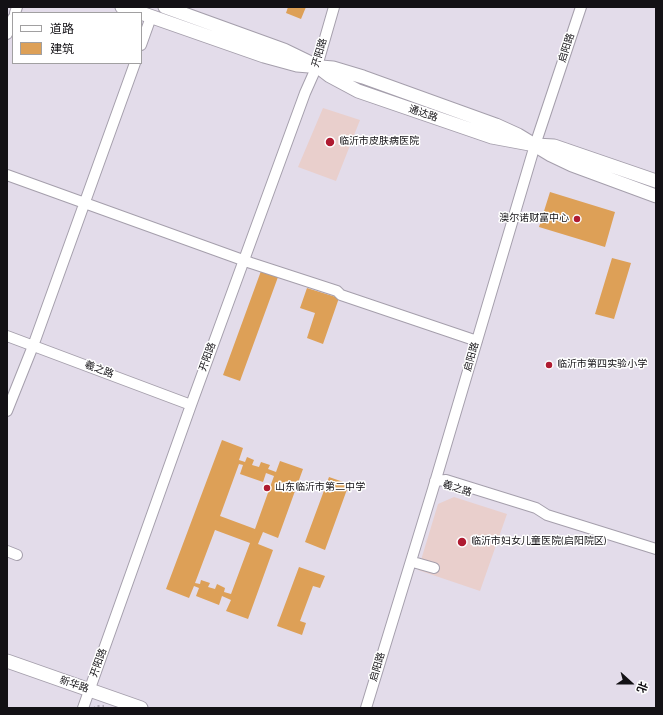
<!DOCTYPE html>
<meta charset="utf-8">
<style>
body{margin:0}
#map{position:relative;width:663px;height:715px;overflow:hidden;background:#e3dcea;font-family:"Titillium Web","Noto Sans SC",sans-serif}
canvas{display:block}
.frame{position:absolute;inset:0;border:8px solid #131115;pointer-events:none}
.legend{position:absolute;left:12px;top:12px;width:130px;height:52px;box-sizing:border-box;background:#fff;border:1px solid #a1a0a1;margin:0;padding:5px 7px;list-style:none;font-size:12px;color:#131115}
.legend li{display:flex;align-items:center;gap:8px;height:20px}
.legend b{width:20px;border:1px solid #a1a0a1}
.north{position:absolute;left:611px;top:663px;width:40px;height:40px;-webkit-text-stroke:3px #fff;paint-order:stroke;rotate:111deg;font-size:11px;font-weight:700;line-height:16px;text-align:center;color:#131115}
.north::after{content:'';display:block;margin:auto;width:14px;height:18px;background:#131115;clip-path:polygon(50% 0,100% 100%,50% 72%,0 100%)}
</style>
<div id="map">
<canvas width="663" height="715"></canvas>
<div class="frame"></div>
<ul class="legend">
<li><b style="height:5px;background:#fff"></b>道路</li>
<li><b style="height:11px;background:#dda057"></b>建筑</li>
</ul>
<div class="north">北</div>
</div>
<script>
const context = document.querySelector('canvas').getContext('2d');
context.lineJoin = 'round';
function fill(path, color) {
  context.fillStyle = color;
  context.fill(path, 'evenodd');
}
function strokePath(path, color, width, dash) {
  context.strokeStyle = color;
  context.lineWidth = width;
  context.lineCap = dash ? 'butt' : 'round';
  context.setLineDash(dash || []);
  context.stroke(path);
}
function write(font, color, halo, rows, align = 'center') {
  context.font = font + ' "Titillium Web","Noto Sans SC",sans-serif';
  context.lineWidth = 3;
  context.setLineDash([]);
  context.textBaseline = 'middle';
  context.strokeStyle = halo;
  context.fillStyle = color;
  for (const [text, x, y, turn = 0] of rows) {
    context.save();
    context.translate(x, y);
    context.rotate((+turn || 0) * Math.PI / 180);
    context.textAlign = isNaN(turn) ? turn : align;
    if (halo) context.strokeText(text, 0, 0);
    context.fillText(text, 0, 0);
    context.restore();
  }
}
fill(new Path2D(`
 M323,108L360,120L336,181L298,167Z
 M454,497L507,514L480,591L418,570L438,504Z`), '#e9cfcc');
fill(new Path2D(`
 M288,7H306L301,19L286,13Z
 M550,192L615,212L605,247L539,227Z
 M612,258L631,263L614,319L595,314Z
 M261,271L278,277L240,381L223,375Z
 M307,288L339,298L323,344L307,338L315,313L300,308Z
 M222,440L243,448L239,460L245,462L247,457L254,460L252,465L259,467L261,462L270,465L268,469L276,472L280,461L303,469L278,538L263,532L258,544L273,550L248,619L226,611L231,600L222,596L219,605L196,596L199,588L194,586L189,598L166,589ZM239,464L243,465L240,474L263,482L266,473L274,476L255,529L220,516ZM215,530L250,543L231,594L224,592L225,588L217,584L215,589L208,587L210,583L201,580L200,584L195,583Z
 M329,477L349,484L325,550L305,542Z
 M299,567L325,576L320,588L313,586L300,621L306,623L302,635L277,626Z`), '#dda057');
const minor = new Path2D(`
 M15,13L17,7
 M7,34L13,18
 M141,45L151,17
 M7,175L251,263L337,291L341,295L477,341
 M7,336L191,405
 M7,411L33,346L135,63
 M435,481L446,480L536,508L547,515L656,549
 M7,551L17,555
 M413,562L434,568
 M83,708L191,405L305,93L317,66L334,7
 M366,708L433,489L535,145L581,7`);
const major = new Path2D(`
 M122,7L140,13
 M165,7L284,50L317,66L330,76L358,91L492,137L535,145L554,146L656,181
 M141,13L264,56L297,65L333,68L363,77L496,125L518,135L551,155L572,165L656,196
 M7,661L141,708`);
strokePath(minor, '#a59fac', 12);
strokePath(major, '#a59fac', 15);
strokePath(new Path2D(`
 M93,708L97,706H104
 M656,708V707`), '#807b84', 1, [2, 3]);
strokePath(minor, '#fff', 10);
strokePath(major, '#fff', 13);
for (const [x, y, r, color] of [
 [330,142,5,"#af1b31"],
 [577,219,4,"#af1b31"],
 [549,365,4,"#af1b31"],
 [267,488,4,"#af1b31"],
 [462,542,5,"#af1b31"]
]) {
  const dot = new Path2D();
  dot.arc(x, y, r, 0, 2 * Math.PI);
  context.fillStyle = color;
  context.fill(dot);
  strokePath(dot, '#fff', 1.5);
}
write('10px', '#131115', '#fff', [
 ["启阳路",567,48,-72],
 ["开阳路",320,53,-73],
 ["通达路",423,114,19],
 ["开阳路",208,357,-70],
 ["启阳路",472,357,-74],
 ["羲之路",99,370,21],
 ["羲之路",457,489,18],
 ["开阳路",99,663,-70],
 ["启阳路",378,667,-73],
 ["新华路",74,685,19]
]);
write('10px', '#131115', '#fff', [
 ["临沂市皮肤病医院",339,142],
 ["澳尔诺财富中心",569,219,"right"],
 ["临沂市第四实验小学",557,365],
 ["山东临沂市第二中学",275,488],
 ["临沂市妇女儿童医院(启阳院区)",471,542]
], 'left');
</script>
